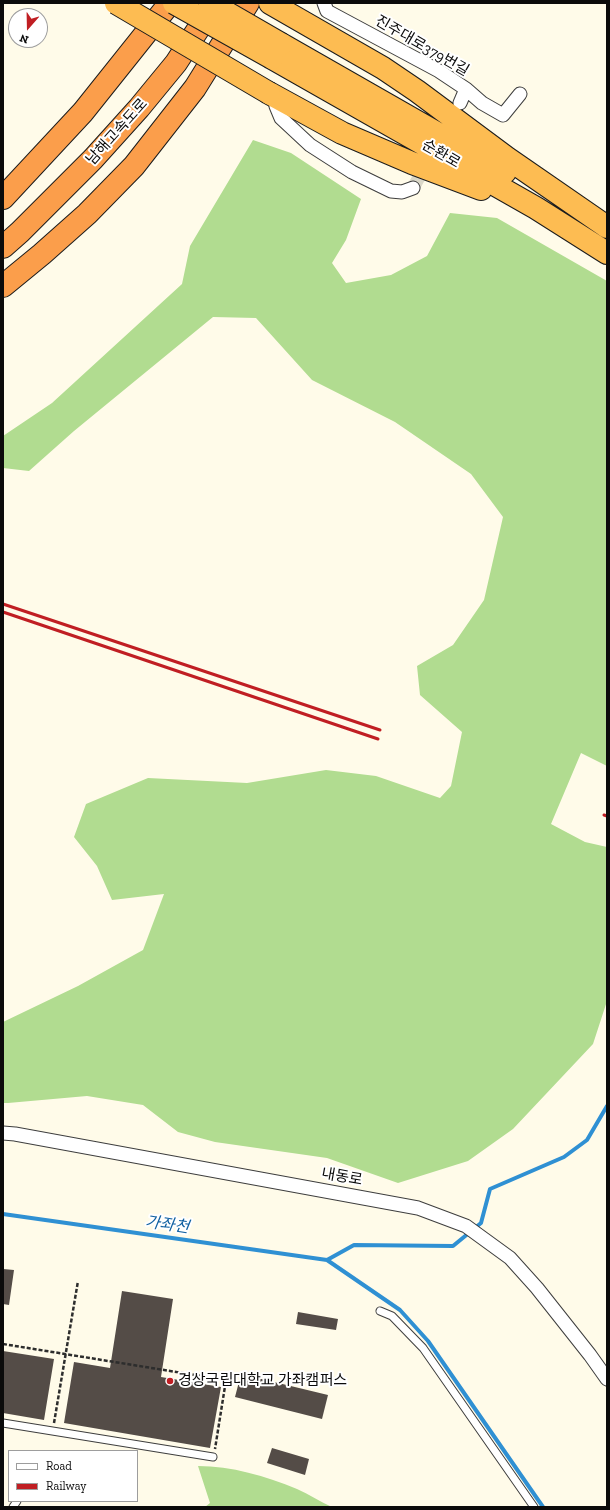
<!DOCTYPE html>
<meta charset="utf-8">
<style>
body{margin:0}
#map{position:relative;width:610px;height:1510px;overflow:hidden;background:#fffbe9;font-family:"Zilla Slab",serif}
canvas{display:block}
.frame{position:absolute;inset:0;border:4px solid #0b0b0b;pointer-events:none}
.legend{position:absolute;left:8px;top:1450px;width:130px;height:52px;box-sizing:border-box;background:#fff;border:1px solid #9d9d9d;margin:0;padding:5px 7px;list-style:none;font-size:12px;color:#0b0b0b}
.legend li{display:flex;align-items:center;gap:8px;height:20px}
.legend b{width:20px;border:1px solid #9d9d9d}
.north{position:absolute;left:8px;top:8px;width:40px;height:40px;box-sizing:border-box;background:#fff;border:1px solid #9d9d9d;border-radius:50%;rotate:200deg;font-size:11px;font-weight:700;line-height:16px;text-align:center;color:#0b0b0b}
.north::after{content:'';display:block;margin:auto;width:14px;height:18px;background:#c01e23;clip-path:polygon(50% 0,100% 100%,50% 72%,0 100%)}
</style>
<div id="map">
<canvas width="610" height="1510"></canvas>
<div class="frame"></div>
<ul class="legend">
<li><b style="height:5px;background:#fff"></b>Road</li>
<li><b style="height:5px;background:#c01e23"></b>Railway</li>
</ul>
<div class="north">N</div>
</div>
<script>
const context = document.querySelector('canvas').getContext('2d');
context.lineJoin = 'round';
function fill(path, color) {
  context.fillStyle = color;
  context.fill(path, 'evenodd');
}
function strokePath(path, color, width, dash) {
  context.strokeStyle = color;
  context.lineWidth = width;
  context.lineCap = dash ? 'butt' : 'round';
  context.setLineDash(dash || []);
  context.stroke(path);
}
function write(font, color, halo, rows, align = 'center') {
  context.font = font + ' "Zilla Slab","Noto Sans KR",serif';
  context.lineWidth = 4;
  context.setLineDash([]);
  context.textBaseline = 'middle';
  context.strokeStyle = halo;
  context.fillStyle = color;
  for (const [text, x, y, turn = 0] of rows) {
    context.save();
    context.translate(x, y);
    context.rotate((+turn || 0) * Math.PI / 180);
    context.textAlign = isNaN(turn) ? turn : align;
    if (halo) context.strokeText(text, 0, 0);
    context.fillText(text, 0, 0);
    context.restore();
  }
}
fill(new Path2D(`
 M253,140L291,153L361,199L346,240L332,263L346,283L391,275L427,256L450,213L497,218L607,281V766L581,753L551,824L585,842L607,847V1001L593,1044L513,1129L468,1161L398,1183L327,1158L215,1142L178,1132L143,1105L87,1096L8,1103H3V1022L78,986L143,950L164,894L112,900L97,866L74,837L86,804L148,778L247,783L326,770L376,776L440,798L451,786L462,732L420,695L417,666L453,645L484,600L503,517L471,474L395,422L312,380L256,318L213,317L74,431L29,471L3,468V436L52,403L182,284L190,246Z
 M198,1466C231,1466 266,1476 297,1489C309,1494 320,1502 332,1507H205L210,1503Z`), '#b1dc90');
strokePath(new Path2D(`
 M3,1214L327,1260L400,1310L428,1341L543,1507
 M327,1260L354,1245L453,1246L481,1223L490,1189L564,1157L587,1140L607,1106`), '#2f90d3', 4);
fill(new Path2D(`
 M3,1269L14,1270L9,1305L3,1304Z
 M122,1291L173,1299L161,1377L221,1387L210,1448L64,1423L74,1362L110,1368Z
 M298,1312L338,1319L336,1330L296,1324Z
 M3,1351L54,1359L44,1420L3,1413Z
 M241,1374L328,1395L322,1419L235,1397Z
 M272,1448L309,1459L305,1475L267,1463Z`), '#544c47');
strokePath(new Path2D(`
 M413,188L427,163`), '#dad7c8', 13, [13, 6]);
const service = new Path2D(`
 M380,1311L392,1316L423,1348L534,1507
 M3,1423L213,1457
 M13,1507L17,1501`);
const minor = new Path2D(`
 M324,3L327,11L439,71L466,89L482,103L503,115L520,94
 M274,96L276,106L281,118L310,145L352,172L391,191L402,192L413,188
 M460,103L466,89
 M3,1133L15,1134L418,1208L466,1226L510,1258L537,1288L590,1355L607,1379`);
const trunk = new Path2D(`
 M270,3L383,68L417,91L507,158L607,227
 M281,44L505,172
 M272,58L536,208L607,253
 M269,93L342,133L412,163L481,189`);
const motorway = new Path2D(`
 M3,198L83,112L170,3
 M3,247L20,232L93,159L139,108L176,63L214,5
 M3,286L42,254L87,214L134,166L195,88L248,3`);
strokePath(service, '#3e3e3e', 9);
strokePath(minor, '#3e3e3e', 15);
strokePath(trunk, '#1c1c1c', 24);
strokePath(motorway, '#1c1c1c', 24);
strokePath(new Path2D(`
 M3,1344L226,1380L215,1449
 M54,1423L78,1281`), '#2d2d2d', 2.5, [4, 2]);
strokePath(service, '#fff', 7);
strokePath(minor, '#fff', 13);
strokePath(trunk, '#fdbc52', 22);
strokePath(motorway, '#fb9e4b', 22);
strokePath(new Path2D(`
 M3,604L380,730
 M3,612L378,739
 M604,815L607,816`), '#c01e23', 3);
const trunkBridge = new Path2D(`
 M116,3L269,93
 M174,3L272,58
 M210,3L281,44`);
strokePath(trunkBridge, '#1c1c1c', 24, []);
strokePath(trunkBridge, '#fdbc52', 22);
for (const [x, y, r, color] of [
 [170,1381,4,"#c01e23"]
]) {
  const dot = new Path2D();
  dot.arc(x, y, r, 0, 2 * Math.PI);
  context.fillStyle = color;
  context.fill(dot);
  strokePath(dot, '#fff', 1.5);
}
write('15px', '#0b0b0b', '#fff', [
 ["진주대로379번길",422,46,30],
 ["남해고속도로",117,132,-48],
 ["순환로",441,154,30],
 ["내동로",342,1177,10]
]);
write('15px', '#0b0b0b', '#fff', [
 ["경상국립대학교 가좌캠퍼스",178,1381]
], 'left');
write('italic 16px', '#1060a1', '#fff', [
 ["가좌천",167,1225,8]
]);
</script>
